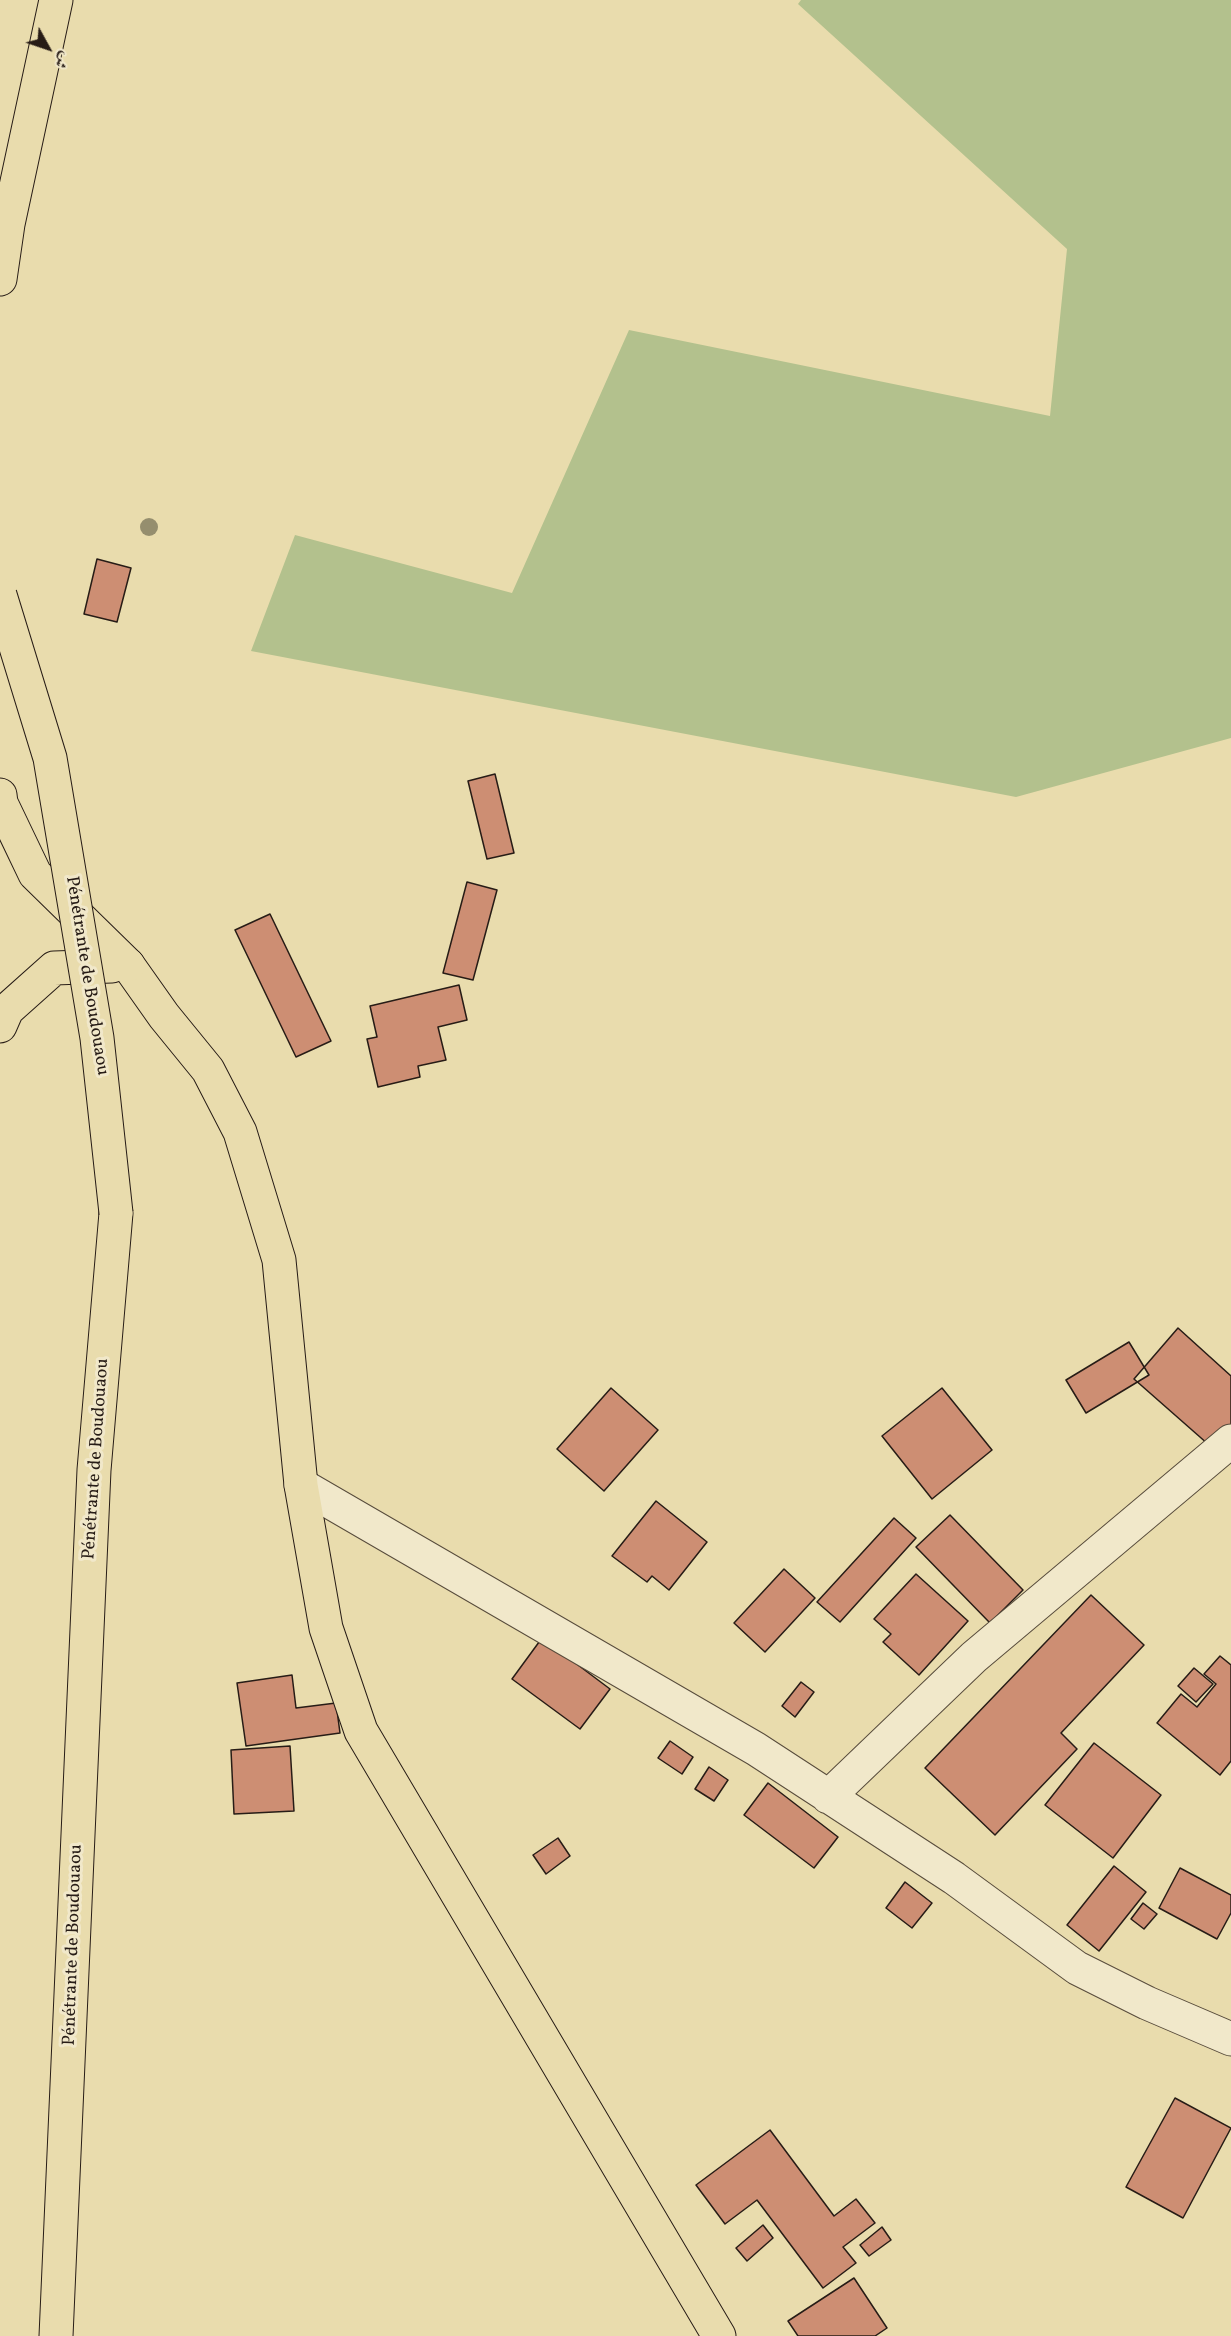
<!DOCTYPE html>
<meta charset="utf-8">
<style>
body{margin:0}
#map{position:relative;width:1231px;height:2336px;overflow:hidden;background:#e9dcad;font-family:Vollkorn,Amiri,serif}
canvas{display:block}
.north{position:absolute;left:18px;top:18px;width:60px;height:60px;-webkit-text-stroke:4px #f1e8ca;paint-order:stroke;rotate:130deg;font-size:16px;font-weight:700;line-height:24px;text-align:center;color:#271c16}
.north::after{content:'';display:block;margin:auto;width:21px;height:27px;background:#271c16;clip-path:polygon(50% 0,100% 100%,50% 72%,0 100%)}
</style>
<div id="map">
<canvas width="1231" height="2336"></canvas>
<div class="north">ش</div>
</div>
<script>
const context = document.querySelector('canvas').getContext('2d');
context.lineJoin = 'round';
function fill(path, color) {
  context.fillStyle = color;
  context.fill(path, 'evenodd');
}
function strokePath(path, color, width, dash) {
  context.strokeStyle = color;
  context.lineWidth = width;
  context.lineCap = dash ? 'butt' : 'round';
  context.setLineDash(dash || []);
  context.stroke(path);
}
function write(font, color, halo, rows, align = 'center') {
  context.font = font + ' Vollkorn,serif';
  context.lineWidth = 6;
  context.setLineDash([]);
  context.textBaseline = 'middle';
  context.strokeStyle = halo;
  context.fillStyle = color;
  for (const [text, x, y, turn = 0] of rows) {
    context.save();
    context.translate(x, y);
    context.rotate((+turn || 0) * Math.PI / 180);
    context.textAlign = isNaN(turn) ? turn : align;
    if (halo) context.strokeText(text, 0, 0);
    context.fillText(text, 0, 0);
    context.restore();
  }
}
fill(new Path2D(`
 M801,0H1231V738L1016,797L251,651L295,535L512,593L629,330L1050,416L1067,249L798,4Z`), '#b3c18d');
const building = new Path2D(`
 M97,559L131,568L117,622L84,614Z
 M495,774L514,853L487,859L468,781Z
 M467,882L497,890L473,980L443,973Z
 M270,914L331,1041L296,1057L235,930Z
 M459,985L467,1020L438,1027L446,1060L418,1066L420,1077L378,1087L367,1039L377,1037L370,1006Z
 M1178,1328L1231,1376V1436L1217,1452L1134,1379Z
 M1129,1342L1149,1375L1086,1413L1066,1380Z
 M611,1388L658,1430L604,1491L557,1449Z
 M942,1388L992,1450L932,1499L882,1436Z
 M656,1501L707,1542L669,1590L652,1576L647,1582L612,1556Z
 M950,1515L1023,1590L990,1623L916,1547Z
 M894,1518L916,1538L840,1622L817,1602Z
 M784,1569L815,1598L765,1652L734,1623Z
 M916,1574L968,1621L919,1675L883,1642L891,1634L874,1619Z
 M1091,1595L1144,1645L1061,1733L1077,1749L995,1835L925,1768Z
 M542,1638L610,1689L580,1729L512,1679Z
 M1220,1656L1231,1665V1761L1220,1775L1157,1723L1181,1694L1197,1707L1216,1684L1204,1674Z
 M1194,1668L1213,1684L1196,1702L1178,1686Z
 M292,1675L296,1708L336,1703L340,1733L246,1746L237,1683Z
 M801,1682L814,1692L795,1717L782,1706Z
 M670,1741L693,1757L682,1774L658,1758Z
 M1094,1743L1161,1795L1113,1858L1045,1805Z
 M290,1746L294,1811L234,1814L231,1750Z
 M709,1767L728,1780L714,1801L695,1789Z
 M768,1783L838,1837L814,1868L744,1815Z
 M558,1838L570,1856L546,1874L533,1855Z
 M1114,1866L1146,1892L1099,1951L1067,1925Z
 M1180,1868L1231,1895V1913L1217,1939L1159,1908Z
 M905,1882L932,1903L912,1928L886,1908Z
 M1143,1903L1157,1914L1144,1929L1131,1919Z
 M1175,2098L1231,2128L1183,2218L1126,2187Z
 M770,2130L834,2216L856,2199L875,2223L843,2247L856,2263L823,2288L757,2200L725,2224L696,2185Z
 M763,2225L773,2238L747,2261L736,2248Z
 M882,2227L891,2240L869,2256L860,2245Z
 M854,2278L887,2328L875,2336H798L788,2321Z`);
fill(building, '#cd8e73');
strokePath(building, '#271c16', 1.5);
const minor = new Path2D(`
 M301,1485L756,1749L954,1878L1077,1968L1147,2003L1231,2039
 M828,1797L974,1657L1231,1441`);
const major = new Path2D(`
 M128,965L164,1016L208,1070L240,1132L279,1260L301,1485L326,1628L361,1731L719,2336`);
const highway = new Path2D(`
 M0,279L8,224L56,0
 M0,795L1,803L35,874L128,965
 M0,1026L7,1010L54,968L112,966
 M56,2336L94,1470L116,1213`);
strokePath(minor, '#584c3c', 35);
strokePath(major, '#271c16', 35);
strokePath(highway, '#271c16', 35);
strokePath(minor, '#f1e8ca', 33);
strokePath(major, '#e9dcad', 33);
strokePath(highway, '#e9dcad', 33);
const highwayBridge = new Path2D(`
 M0,595L50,758L97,1038L116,1213`);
strokePath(highwayBridge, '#271c16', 35, []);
strokePath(highwayBridge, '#e9dcad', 33);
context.fillStyle = '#958e6e';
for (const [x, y] of [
 [149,527]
]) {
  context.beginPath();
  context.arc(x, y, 9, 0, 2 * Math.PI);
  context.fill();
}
write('18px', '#271c16', '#f1e8ca', [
 ["Pénétrante de Boudouaou",86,976,81],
 ["Pénétrante de Boudouaou",97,1459,-86],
 ["Pénétrante de Boudouaou",74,1945,-88]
]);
</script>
